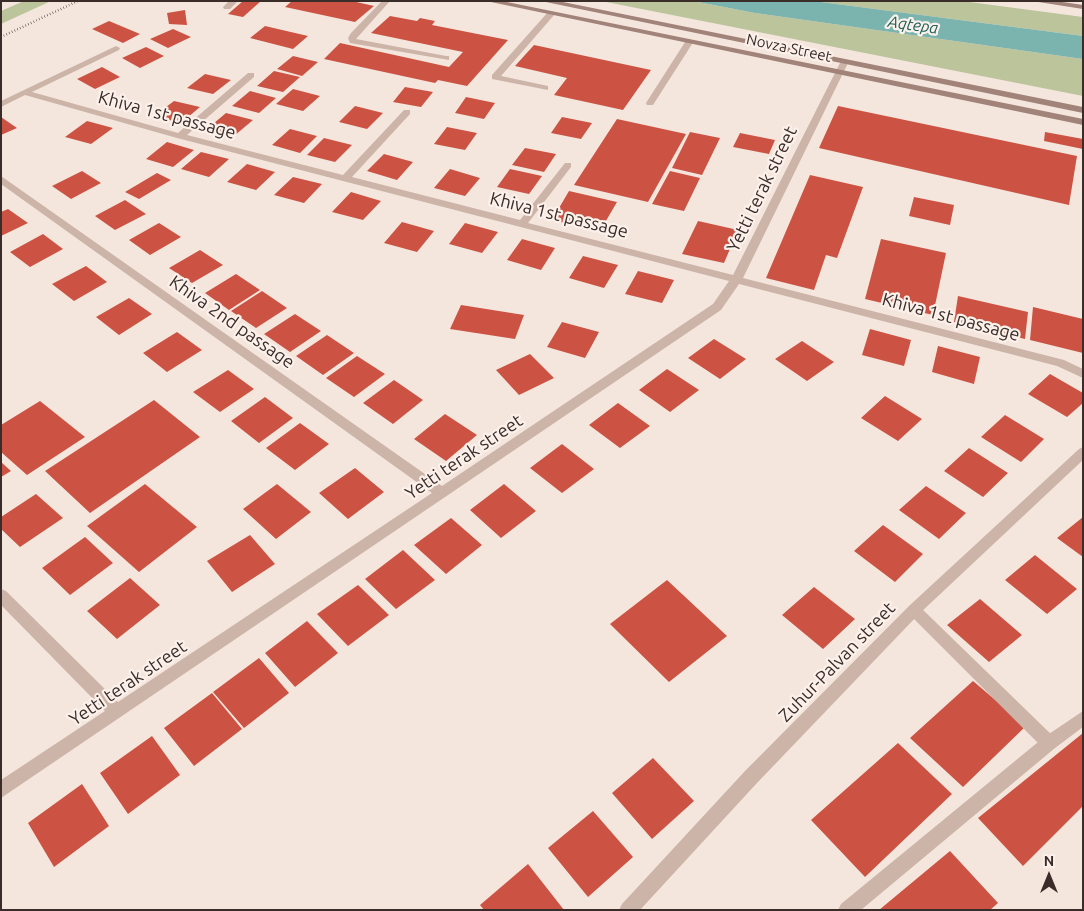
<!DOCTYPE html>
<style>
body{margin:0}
#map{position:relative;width:1084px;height:911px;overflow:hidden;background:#f4e6dd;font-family:Ubuntu,sans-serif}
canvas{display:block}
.frame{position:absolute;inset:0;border:2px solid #392c29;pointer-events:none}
.north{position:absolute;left:1024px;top:851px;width:50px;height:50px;-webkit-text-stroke:4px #fbf1ea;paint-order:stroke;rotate:0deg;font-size:14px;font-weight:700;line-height:20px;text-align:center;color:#392c29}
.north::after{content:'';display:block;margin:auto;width:18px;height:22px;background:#392c29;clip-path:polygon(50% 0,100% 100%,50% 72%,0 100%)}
</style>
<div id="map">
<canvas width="1084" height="911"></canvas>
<div class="frame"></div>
<div class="north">N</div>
</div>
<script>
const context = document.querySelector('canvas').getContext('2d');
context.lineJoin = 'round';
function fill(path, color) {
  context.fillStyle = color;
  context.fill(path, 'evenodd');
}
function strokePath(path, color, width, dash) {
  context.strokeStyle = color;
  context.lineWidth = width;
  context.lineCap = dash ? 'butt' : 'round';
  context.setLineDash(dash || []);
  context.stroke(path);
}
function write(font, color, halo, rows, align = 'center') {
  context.font = font + ' Ubuntu,sans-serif';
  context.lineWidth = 4.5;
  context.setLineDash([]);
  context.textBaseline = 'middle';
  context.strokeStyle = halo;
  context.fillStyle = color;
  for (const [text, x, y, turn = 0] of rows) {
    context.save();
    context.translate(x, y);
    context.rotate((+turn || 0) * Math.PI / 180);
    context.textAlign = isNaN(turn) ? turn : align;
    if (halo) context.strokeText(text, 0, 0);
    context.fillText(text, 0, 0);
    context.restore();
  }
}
fill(new Path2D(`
 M24,1H51L1,24V11Z
 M601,1H693L755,13L1083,59V96Z
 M813,1H962L1083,17V36Z`), '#bcc49c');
fill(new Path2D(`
 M693,1H813L1083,36V59L755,13Z`), '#7bb3ae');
fill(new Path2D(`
 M243,1H261L243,17L228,14Z
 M292,1H352L374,6L355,22L285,7Z
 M185,10L187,25L169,24L167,13Z
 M390,16L417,21L420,18L435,21L432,25L508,40L467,86L438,80L435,83L324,59L340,43L449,67L463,52L371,33Z
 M109,21L140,34L123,43L92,29Z
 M265,26L308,36L293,49L250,38Z
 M173,29L191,37L168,48L150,39Z
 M534,45L651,70L623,110L554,95L567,78L515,66Z
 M146,47L164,56L140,68L122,58Z
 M293,56L318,62L302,76L277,69Z
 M102,67L120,77L95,89L77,79Z
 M274,71L300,77L283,92L257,86Z
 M205,74L231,80L213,94L187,88Z
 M405,87L433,92L421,107L393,102Z
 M293,89L320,96L303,111L276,104Z
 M250,91L276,98L259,113L232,106Z
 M466,97L495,103L484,119L455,113Z
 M174,101L200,107L181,123L154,116Z
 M355,106L383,113L367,129L339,122Z
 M838,106L1077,156L1069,205L819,148Z
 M226,113L253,120L234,136L207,129Z
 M1,117L17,128L1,135Z
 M562,117L592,123L581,139L551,133Z
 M617,119L686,134L648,202L574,185Z
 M87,121L113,128L91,144L65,137Z
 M447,127L477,133L465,150L434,144Z
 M290,129L317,136L300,153L272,145Z
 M690,132L720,138L702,175L672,168Z
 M1045,132L1083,139V149L1044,141Z
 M740,133L775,140L769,154L733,147Z
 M324,138L352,145L335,162L307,155Z
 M167,142L194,150L173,167L146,159Z
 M525,148L556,154L544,172L512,165Z
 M201,152L229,159L209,177L181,169Z
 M384,154L413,162L397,180L367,171Z
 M247,164L275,172L256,190L227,182Z
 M450,169L480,178L465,196L434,188Z
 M510,169L542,176L529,194L497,187Z
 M82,171L101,183L71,199L52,186Z
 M670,171L700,178L684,211L652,204Z
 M157,173L171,180L139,199L125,192Z
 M810,175L863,187L837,258L826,255L814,290L766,278Z
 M293,177L322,184L304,203L274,195Z
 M569,191L617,202L600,231L552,220Z
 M351,192L381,201L363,220L332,212Z
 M914,197L954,205L950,225L909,216Z
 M125,200L146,214L115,230L95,216Z
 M8,209L28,223L1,236V212Z
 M698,221L738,230L724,263L682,254Z
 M402,222L434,231L417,252L384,243Z
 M159,223L181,237L150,255L129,240Z
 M465,223L498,232L482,253L449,244Z
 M43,234L63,249L30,267L10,252Z
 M522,239L555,248L541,270L507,260Z
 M881,239L946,253L933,315L865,299Z
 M200,250L223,265L192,283L169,268Z
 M583,256L618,265L604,288L569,278Z
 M86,266L107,282L74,301L52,284Z
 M638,271L674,280L662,303L625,294Z
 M236,274L260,290L229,310L205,293Z
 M262,291L287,308L256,328L231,311Z
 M958,296L1028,312L1025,339L954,322Z
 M129,298L152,314L119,335L96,317Z
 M461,305L524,315L515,339L450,329Z
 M1033,307L1083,319V353L1030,340Z
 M295,314L321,331L290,352L264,334Z
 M562,322L599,332L585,358L547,347Z
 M870,329L911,340L904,366L862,355Z
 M177,332L202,350L167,372L143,353Z
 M327,335L354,353L323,375L296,356Z
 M714,339L746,359L720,379L688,358Z
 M802,341L834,362L807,381L775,359Z
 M938,346L980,357L974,384L932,372Z
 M530,354L554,378L519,395L496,370Z
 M357,356L385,374L354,397L326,378Z
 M667,369L699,390L670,412L639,390Z
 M228,370L254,389L220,412L193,392Z
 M1050,374L1083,393V403L1067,417L1028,394Z
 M394,380L423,400L393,424L363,403Z
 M885,396L922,419L898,441L861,418Z
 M265,397L293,418L259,443L231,421Z
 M154,400L200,437L90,513L45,471Z
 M40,401L85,437L27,475L1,452V425Z
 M618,403L650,426L620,448L589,425Z
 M445,414L477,435L446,461L414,439Z
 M1005,415L1044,439L1021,462L981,437Z
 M300,423L329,444L295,470L266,448Z
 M562,444L594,469L562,493L530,468Z
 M969,448L1008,473L983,497L944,471Z
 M1,462L11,471L1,477Z
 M355,468L384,492L348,519L319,493Z
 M145,484L197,527L139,572L87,526Z
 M277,484L311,512L276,539L243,509Z
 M504,484L536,511L501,538L470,510Z
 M926,486L966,513L939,539L899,510Z
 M36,494L63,518L20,547L1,529V517Z
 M1083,517V557L1057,538Z
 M451,518L482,545L446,574L414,545Z
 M883,525L923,554L895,582L854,551Z
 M250,535L275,564L232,592L207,561Z
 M85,537L113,563L70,595L42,568Z
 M403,550L435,580L396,609L365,579Z
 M1035,555L1077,589L1047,614L1005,580Z
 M130,578L160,605L117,639L87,611Z
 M667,580L727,636L669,682L610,624Z
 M358,585L389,615L348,646L317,614Z
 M814,587L855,619L823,649L782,615Z
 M980,599L1022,635L989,662L947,625Z
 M307,621L338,653L295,687L265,653Z
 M259,658L289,693L244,728L213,692Z
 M973,681L1026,726L963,787L910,738Z
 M212,693L242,729L194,766L164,728Z
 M1083,733V806L1023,866L978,818Z
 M152,736L180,775L128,814L100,773Z
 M898,743L952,794L865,877L811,820Z
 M653,758L694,801L652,839L612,793Z
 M82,784L109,826L54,867L28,823Z
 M593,811L633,857L588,897L548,848Z
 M950,851L998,903L990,910H879Z
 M528,864L564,910H484L480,905Z`), '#cc5343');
fill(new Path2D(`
 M229,1H238L230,9H224L223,7Z
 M382,1H390L356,39L446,56H449V60L350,43L348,38L351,33Z
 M548,12L555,14L501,76L548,86V90L492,79V75Z
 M687,39L694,41L653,105H647L646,103Z
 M914,604L919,606L1055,738L1057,743L1055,748L1049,750L1043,748L909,614L907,610L909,606Z`), '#cdb4a8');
fill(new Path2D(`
 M116,46L120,48L119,50L32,92L178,133L248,73H254V77L187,135L343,175L404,110H410V114L352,177L520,220L565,163H571V167L528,223L733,275L840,63L847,61L848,63L743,278L1064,360L1083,369V378L1057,366L739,284L721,310L1,798V780L105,711L1,605V589L6,591L118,702L432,493L1,184V176L442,486L713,304L729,281L177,138L25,95L1,107V101Z
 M1083,447V460L919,614L757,783L640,910H619L622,904L745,771L909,606L1079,449Z
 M1083,711V727L1055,748L861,910H838L841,904L1043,738Z`), '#cdb4a8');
fill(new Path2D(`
 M486,1H502L1083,119V125Z
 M541,1H558L1083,107V113Z
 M1032,1H1056L1083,5V9Z`), '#a18379');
strokePath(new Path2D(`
 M1,37L78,1`), '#392c29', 2.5, [0.5, 2.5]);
write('15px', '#392c29', '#fbf1ea', [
 ["Novza Street",789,48,12]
]);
write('italic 16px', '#1c5e5a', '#fbf1ea', [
 ["Aqtepa",913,25,8]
]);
write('18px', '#392c29', '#fbf1ea', [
 ["Khiva 1st passage",167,115,15],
 ["Yetti terak street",762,189,-64],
 ["Khiva 1st passage",559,215,14],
 ["Khiva 1st passage",951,317,15],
 ["Khiva 2nd passage",232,322,35],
 ["Yetti terak street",464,457,-34],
 ["Zuhur-Palvan street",837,662,-46],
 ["Yetti terak street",128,683,-34]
]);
</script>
